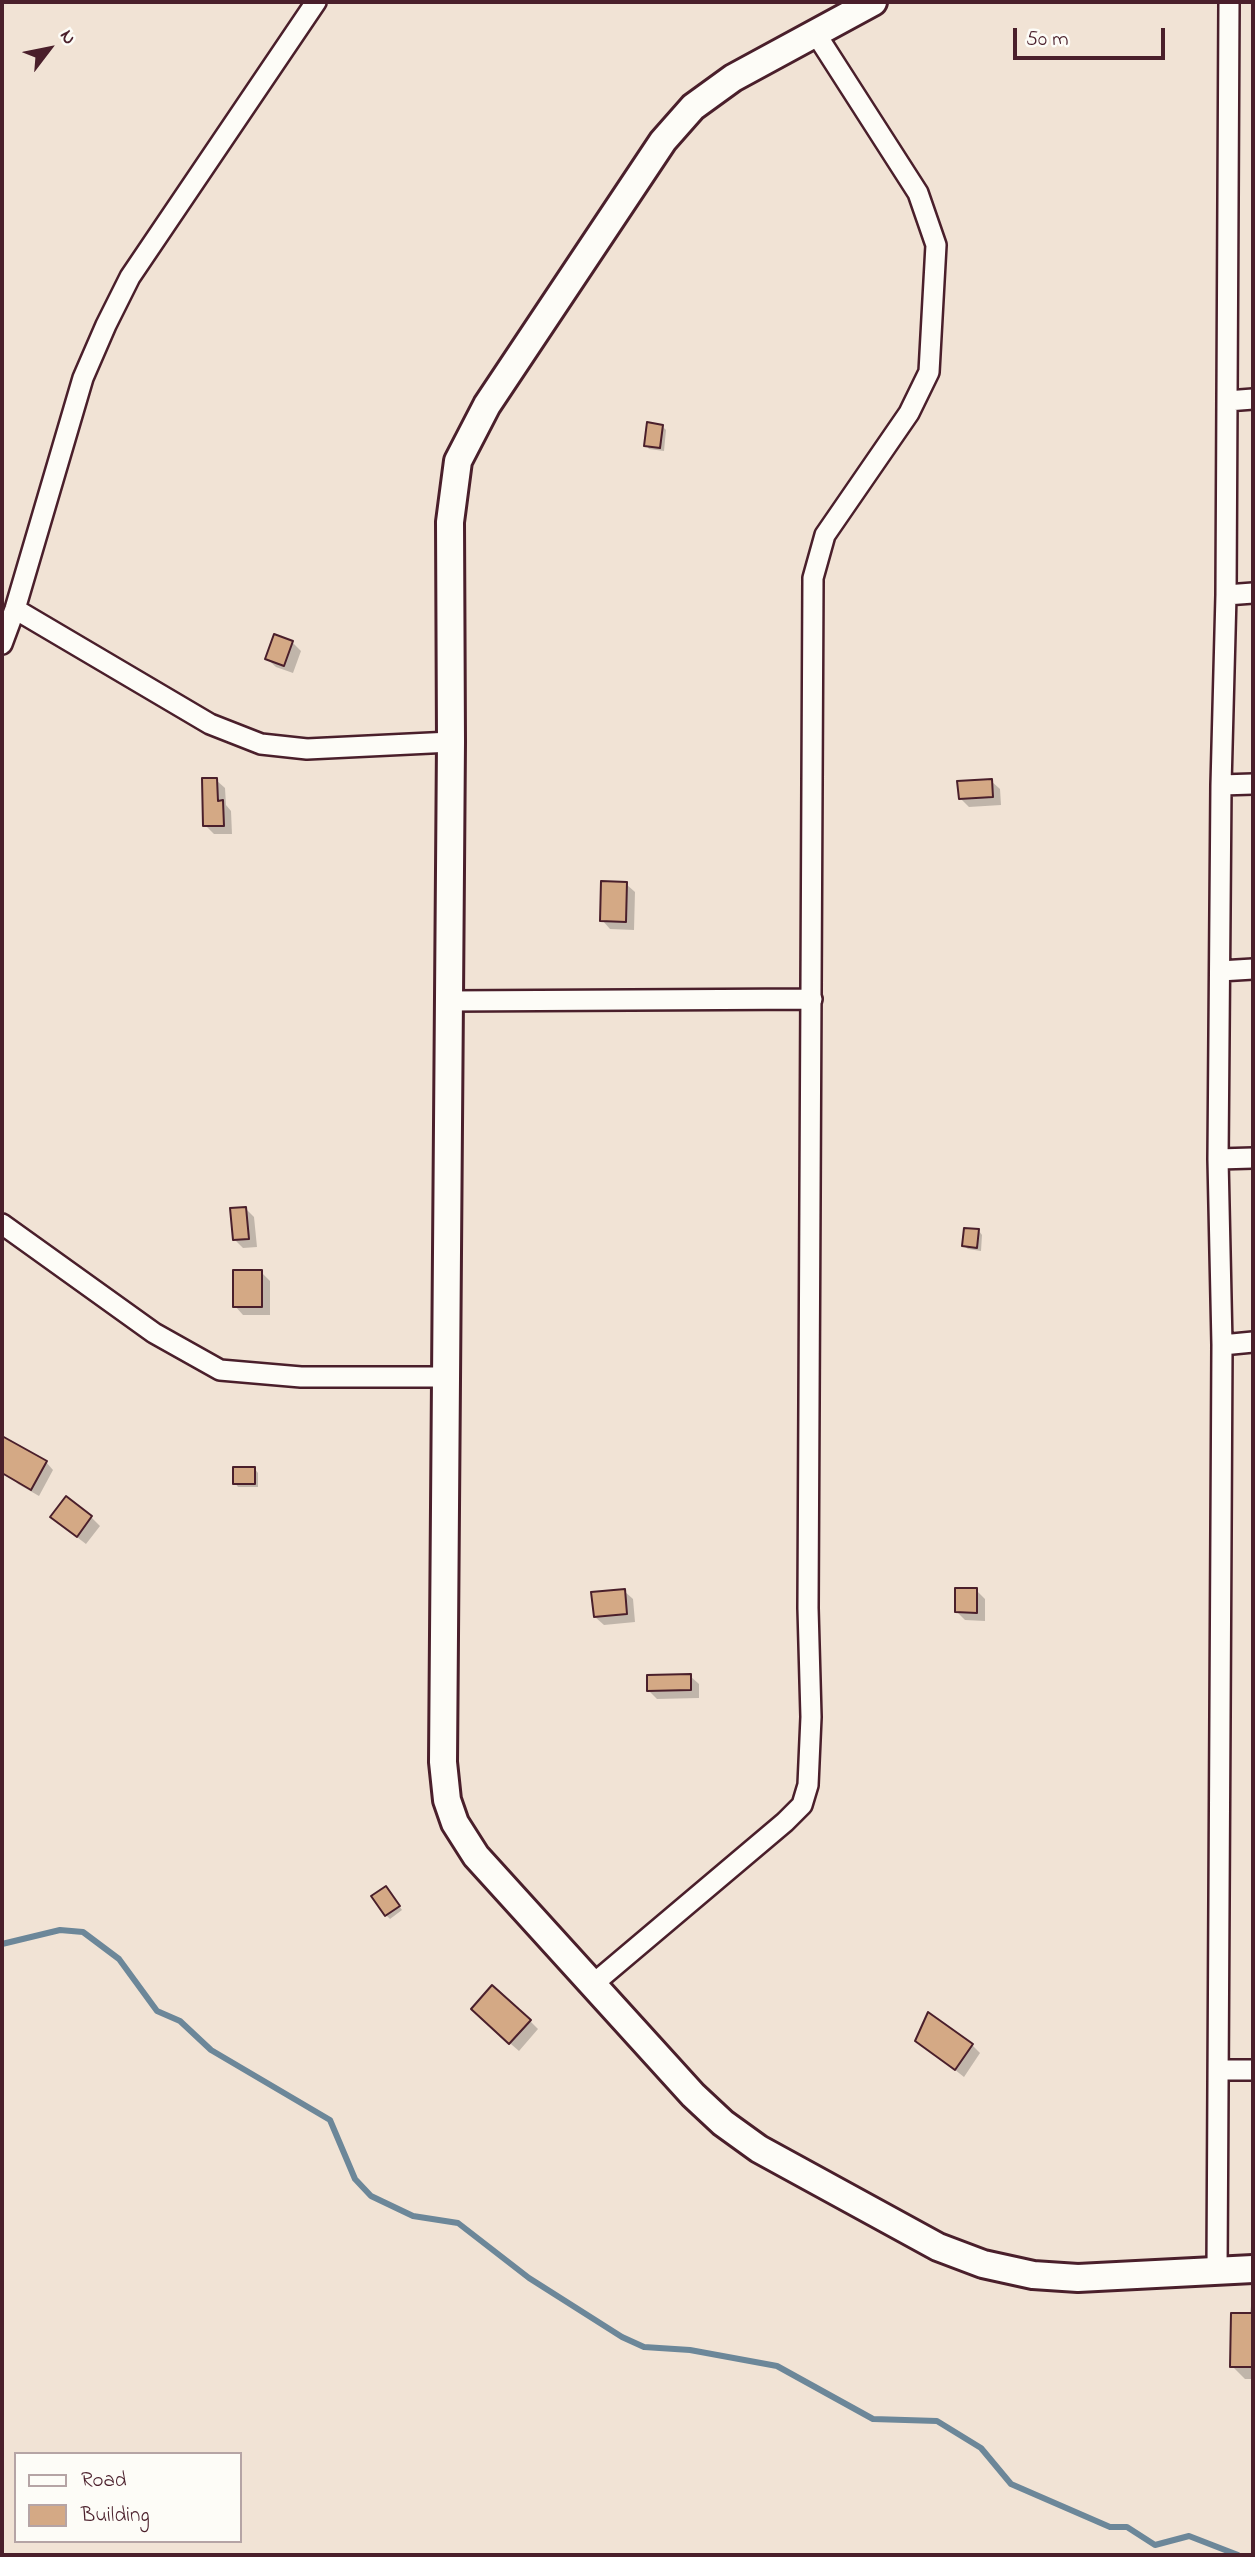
<!DOCTYPE html>
<style>
body{margin:0}
#map{position:relative;width:1255px;height:2557px;overflow:hidden;background:#f1e3d5;font-family:"Indie Flower",sans-serif}
canvas{display:block}
.frame{position:absolute;inset:0;border:4px solid #4a1f2b;pointer-events:none}
.legend{position:absolute;left:14px;top:2452px;width:228px;height:91px;box-sizing:border-box;background:#fdfcf7;border:2px solid #b5a4a5;margin:0;padding:9px 12px;list-style:none;font-size:21px;color:#4a1f2b}
.legend li{display:flex;align-items:center;gap:14px;height:35px}
.legend b{width:35px;border:2px solid #b5a4a5}
.north{position:absolute;left:14px;top:14px;width:70px;height:70px;-webkit-text-stroke:5px #fdfcf7;paint-order:stroke;rotate:58deg;font-size:19px;font-weight:700;line-height:28px;text-align:center;color:#4a1f2b}
.north::after{content:'';display:block;margin:auto;width:24px;height:32px;background:#4a1f2b;clip-path:polygon(50% 0,100% 100%,50% 72%,0 100%)}
.scale{position:absolute;left:1013px;top:28px;width:152px;height:32px;box-sizing:border-box;border:4px solid #4a1f2b;border-top:0;padding-left:9px;font-size:21px;line-height:24px;white-space:nowrap;color:#4a1f2b;-webkit-text-stroke:5px #fdfcf7;paint-order:stroke}
</style>
<div id="map">
<canvas width="1255" height="2557"></canvas>
<div class="frame"></div>
<ul class="legend">
<li><b style="height:9px;background:#fdfcf7"></b>Road</li>
<li><b style="height:19px;background:#d4a985"></b>Building</li>
</ul>
<div class="north">N</div>
<div class="scale">50 m</div>
</div>
<script>
const context = document.querySelector('canvas').getContext('2d');
context.lineJoin = 'round';
function fill(path, color) {
  context.fillStyle = color;
  context.fill(path, 'evenodd');
}
function strokePath(path, color, width, dash) {
  context.strokeStyle = color;
  context.lineWidth = width;
  context.lineCap = dash ? 'butt' : 'round';
  context.setLineDash(dash || []);
  context.stroke(path);
}
fill(new Path2D(`
 M662,426L666,430L664,451L649,449L646,445Z
 M292,642L301,651L293,673L276,667L267,659Z
 M216,780L225,788L226,805L231,811L232,834H214L205,825Z
 M991,781L1000,789L1001,805L969,807L960,798Z
 M626,884L635,892L634,930L610,929L602,920Z
 M246,1209L254,1217L257,1247L243,1248L235,1240Z
 M979,1231L982,1235L981,1251L968,1249L964,1246Z
 M261,1272L270,1281V1315H243L235,1306Z
 M2,1438L46,1462L53,1470L39,1496L18,1484L11,1477L18,1464L2,1453Z
 M255,1469L258,1473V1487H238L235,1483Z
 M91,1517L100,1526L86,1544L61,1525Z
 M976,1590L985,1599V1621L965,1620L957,1612Z
 M624,1591L633,1599L635,1622L604,1625L595,1617Z
 M690,1676L699,1684V1698L657,1699L649,1691Z
 M390,1892L402,1910L390,1919L386,1915Z
 M481,2018L530,2021L538,2029L519,2051Z
 M917,2040L972,2045L980,2053L964,2077Z
 M1251,2306H1253V2379H1245L1232,2366L1250,2315Z`), '#0003');
strokePath(new Path2D(`
 M2,1944L60,1930L83,1932L119,1959L157,2011L180,2021L211,2050L330,2120L355,2179L371,2196L413,2216L458,2223L529,2278L622,2337L644,2347L690,2350L777,2366L873,2419L937,2421L981,2448L1011,2484L1110,2527H1127L1155,2545L1189,2536L1238,2555`), '#6c8799', 6);
const building = new Path2D(`
 M647,422L663,425L660,448L644,446Z
 M274,634L293,641L284,666L265,659Z
 M202,778H217L218,801L223,800L224,826H203Z
 M992,779L993,797L959,799L957,781Z
 M601,881L627,882L626,922L600,921Z
 M246,1207L249,1239L233,1240L230,1208Z
 M964,1228L979,1229L977,1248L962,1246Z
 M233,1270H262V1307H233Z
 M2,1436L47,1461L31,1490L2,1473Z
 M233,1467H255V1484H233Z
 M66,1496L92,1516L77,1537L50,1517Z
 M955,1588H977V1613L955,1612Z
 M625,1589L627,1614L594,1617L591,1592Z
 M691,1674V1690L647,1691V1675Z
 M386,1886L400,1906L385,1916L371,1896Z
 M492,1985L531,2020L509,2044L471,2009Z
 M928,2012L973,2044L955,2070L915,2041Z
 M1231,2313H1253V2367H1230Z`);
fill(building, '#d4a985');
strokePath(building, '#4a1f2b', 2);
const street = new Path2D(`
 M1227,401L1253,399
 M1226,595L1253,593
 M15,609L210,724L261,744L307,749L451,742
 M2,644L15,609L83,378L106,325L130,277L316,2
 M1221,785L1253,784
 M1220,971L1253,969
 M449,1001L812,999
 M1218,1159L1253,1158
 M2,1224L154,1333L220,1370L301,1377H446
 M1222,1345L1253,1342
 M592,1985L785,1822L802,1805L808,1785L811,1717L808,1608L813,578L825,535L909,413L929,372L936,245L918,193L816,34
 M1219,2070H1253
 M1217,2270L1222,1345L1218,1159L1221,785L1226,595L1229,2`);
const secondary = new Path2D(`
 M873,2L733,78L693,107L663,141L487,405L458,461L450,522L451,742L443,1762L447,1800L455,1823L476,1856L693,2095L723,2123L759,2149L938,2247L983,2264L1033,2275L1078,2278L1253,2269`);
strokePath(street, '#4a1f2b', 24);
strokePath(secondary, '#4a1f2b', 32);
strokePath(street, '#fdfcf7', 19);
strokePath(secondary, '#fdfcf7', 26);
</script>
